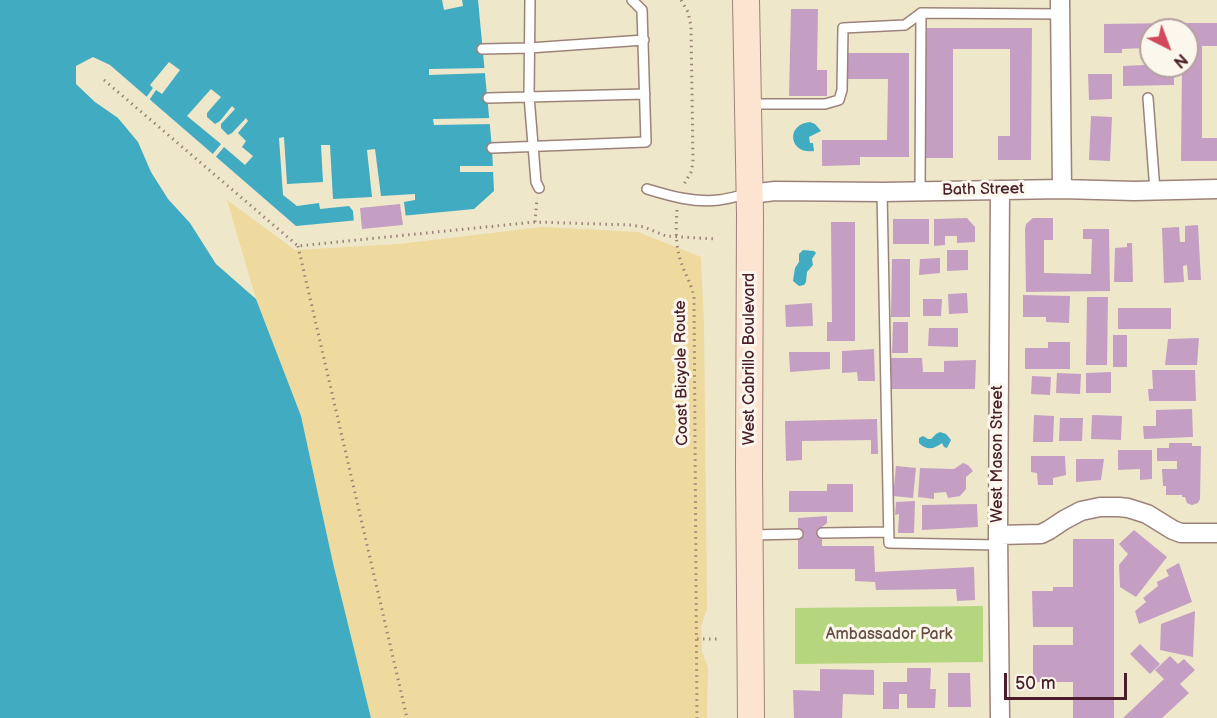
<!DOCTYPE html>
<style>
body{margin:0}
#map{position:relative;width:1217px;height:718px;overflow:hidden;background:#eee7ca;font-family:"Balsamiq Sans",sans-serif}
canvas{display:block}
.north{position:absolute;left:1139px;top:18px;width:60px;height:60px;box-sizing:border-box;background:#fbf7ec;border:2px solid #b4a19f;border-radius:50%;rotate:138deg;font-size:16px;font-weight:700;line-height:24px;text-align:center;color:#4a1f2b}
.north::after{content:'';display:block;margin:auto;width:21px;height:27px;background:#d1495b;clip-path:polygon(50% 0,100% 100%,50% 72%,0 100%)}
.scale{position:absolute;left:1004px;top:673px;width:123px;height:27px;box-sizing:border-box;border:3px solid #4a1f2b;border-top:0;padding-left:8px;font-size:18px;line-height:21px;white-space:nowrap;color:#4a1f2b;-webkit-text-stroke:4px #fbf7ec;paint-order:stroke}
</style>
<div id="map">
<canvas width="1217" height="718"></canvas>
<div class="north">N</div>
<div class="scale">50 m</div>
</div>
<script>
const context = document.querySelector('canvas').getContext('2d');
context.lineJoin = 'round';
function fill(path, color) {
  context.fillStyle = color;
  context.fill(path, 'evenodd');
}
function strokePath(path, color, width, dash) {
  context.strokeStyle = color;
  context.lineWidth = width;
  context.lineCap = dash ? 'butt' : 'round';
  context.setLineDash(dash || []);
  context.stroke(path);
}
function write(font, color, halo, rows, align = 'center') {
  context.font = font + ' "Balsamiq Sans",sans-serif';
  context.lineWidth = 6;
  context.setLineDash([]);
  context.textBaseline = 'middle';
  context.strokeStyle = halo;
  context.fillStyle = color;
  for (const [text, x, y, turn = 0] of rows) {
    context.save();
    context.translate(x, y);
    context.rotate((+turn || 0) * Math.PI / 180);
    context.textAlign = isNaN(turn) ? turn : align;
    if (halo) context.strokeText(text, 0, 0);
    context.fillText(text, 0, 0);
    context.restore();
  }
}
fill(new Path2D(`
 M983,606V662L795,664V608Z`), '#b5d67e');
fill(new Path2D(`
 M227,200L295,250L399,244L542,227L638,232L701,257L704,325L707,608L701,627L702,651L708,668L707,718H371L333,563L301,416L256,299Z`), '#eeda9e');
fill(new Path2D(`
 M0,0H478L492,148L494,191L474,209L296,226L110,65L93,57L76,66V84L95,102L118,118L138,142L151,172L168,199L190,223L216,264L256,299L301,416L333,563L371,718H0Z
 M810,122L815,124L821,131L809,137L810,143H813L814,151C789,155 785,124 810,122Z
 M803,250L814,251L816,253L812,259L813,265L807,272L806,282L804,285L799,286L793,281L795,268L799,262V254Z
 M940,432L946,434L951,440L947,448L944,447L942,443C934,449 927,451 919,443V438L923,436L928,439H931L936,434Z`), '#41abc1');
fill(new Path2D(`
 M442,0H462L463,6L444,10Z
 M169,62L180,70L162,94L156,90L148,102L145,99L153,88L150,85Z
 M487,68L488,73L429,75V69Z
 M211,89L221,97L207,113V117L215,124L220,121L232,106L235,109L221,124V128L228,135L232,133L246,118L248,121L238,133L246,141L242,147L253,156L245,165L224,147L214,159L211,156L221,144L187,116Z
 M492,118L493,124L434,125L433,119Z
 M284,137L287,184L323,182L321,145H330L333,199L372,197L367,150L375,149L381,196L415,194V200L404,202L406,219L354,223L353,211L349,206L320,209L319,203L297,206L283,195L279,138Z
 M460,166H496V172H460Z`), '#eee7ca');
fill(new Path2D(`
 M791,9H818L817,70H827V96H789Z
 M1173,23V30H1151V66H1174V85L1123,86V66L1145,65V48L1122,49V53H1104V24Z
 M1182,23H1217V46H1202V138H1217V161H1181L1182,66H1187V30H1182Z
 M926,28H1032L1031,160H998V136H1010V49H953V158H925Z
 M845,53H909V157H860V165L822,166V140H887L888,79H845Z
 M1088,74H1112V99L1089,100Z
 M1091,116L1112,117L1110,161L1089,160Z
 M400,204L403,225L362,229L360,208Z
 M967,218L975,227V242L957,243V236H945V245L934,246V219Z
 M1033,218H1053V240H1044V273L1091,274L1092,239H1083V229H1109L1110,291L1026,292L1025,229L1026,224Z
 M893,219H929V244H893Z
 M831,222H855V341H827V322H832Z
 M1198,225L1201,280H1188L1187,265L1183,266L1184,282L1164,283L1162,228L1179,227L1180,242H1185V226Z
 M1127,243H1132L1133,282H1114L1115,248L1127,247Z
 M947,250H968V270L947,271Z
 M940,258V273L919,275L920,259Z
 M892,259H910V317H891Z
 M967,293L968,313L949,314L948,294Z
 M1023,295L1070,296L1069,323L1046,322V317H1023Z
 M1087,297H1108L1107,365H1086Z
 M923,299H942L941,316H923Z
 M812,303L813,326L786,327L785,305Z
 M1118,308H1171V329H1118Z
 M893,322H908V353H892Z
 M929,328H958V347L928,346Z
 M1113,335H1127V367H1113Z
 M1199,338L1197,365H1165L1168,339Z
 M1048,342H1070V369H1025V348H1048Z
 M874,349L875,381H858L857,372L842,373V351Z
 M789,352H830V369L790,372Z
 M891,358H922L923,372H944V361L976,360L975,389H891Z
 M1152,370H1195L1196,401H1149L1148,389H1153Z
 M1111,372V393H1086V373Z
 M1057,373L1081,374L1080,394L1056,393Z
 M1032,376L1051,377L1050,395L1031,394Z
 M1192,409L1193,437L1144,439L1143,426H1156V410Z
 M1034,415L1054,416L1053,442H1033Z
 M1092,415L1122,416L1121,440L1091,439Z
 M1060,418H1083L1082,441H1059Z
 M877,419L878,454H871V440L802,441V460L786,461L785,421Z
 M1169,443H1192V446H1201L1200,499L1198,503L1192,505L1187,503L1185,497H1182V495H1166V486H1163L1162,469H1177V461H1157V448H1169Z
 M1118,450H1152V479L1140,480V469L1118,470Z
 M1031,456H1065L1066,475L1053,478V485H1038L1037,473L1031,472Z
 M1076,459H1104L1101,480L1076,482Z
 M963,463L968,465L973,471L966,477V489L960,496L948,498L946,492L934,493V499L918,497L920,468L954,469Z
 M896,466L916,468L913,498L893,496Z
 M827,484H853V512H789V491H827Z
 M915,501L914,533H898L899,514L895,515L896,502Z
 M977,504L978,527L922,530V505Z
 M827,516V523L822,527V546H874L875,572L974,567L975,600L957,601L956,589L876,590L875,582L855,581V569H798V518Z
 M1134,530L1167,557L1136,597L1120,587L1119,565L1128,554L1119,544Z
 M1073,539H1114V718H1073V682H1033V645H1073V627H1033L1032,591H1053V587H1073Z
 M1179,563L1192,602L1139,624L1135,611L1146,602L1143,598L1158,586L1157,582L1169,576L1166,570Z
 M1195,611L1193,657L1160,650L1161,624Z
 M1140,644L1160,664L1150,674L1130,654Z
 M1170,656L1178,664L1184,659L1195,670L1180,684L1189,693L1162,718H1123L1164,679L1155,670Z
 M907,668H931L930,689H936L935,708H907V694H899V709H883V682H907Z
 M820,669L874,670V695L843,694L842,718H794L793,690L820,691Z
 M948,673H970L971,707H948Z`), '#c49fc3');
const lane = new Path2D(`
 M530,0L529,96L536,182L539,188
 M482,49L529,48L644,40
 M488,98L645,94
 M1148,98L1155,191
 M750,104H825L839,100L842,90L843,28L905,25L921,13L1061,14
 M492,148L646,142L642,10L632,0
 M647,189C670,196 694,203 719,200C728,199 738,196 747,194
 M920,191L921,13
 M882,192L889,543L998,545
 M822,533L889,532
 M751,535L798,534`);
const street = new Path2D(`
 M1060,0L1062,189
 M750,194L775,191L882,192L1062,189L1134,191L1217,189
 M998,535L1041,534L1049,530L1064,520L1081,511L1100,507H1119L1128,508L1147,514L1173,530L1181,533H1217
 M1000,718L998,535L1000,190`);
const secondary = new Path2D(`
 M746,0L750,214L749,466L751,718`);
strokePath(lane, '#9c837a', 12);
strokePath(street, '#9c837a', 21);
strokePath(secondary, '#9c837a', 28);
strokePath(new Path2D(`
 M681,0L688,12L691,26L693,162L691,172L683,186
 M104,80L298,246L535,222L631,225L644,227L666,236L715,239
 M677,210C676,227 675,245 681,262C685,274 692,285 694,298L697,718
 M535,222L537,198
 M298,246L407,718
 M697,639H717`), '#9c837a', 3, [1.5, 4.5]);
strokePath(lane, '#fff', 9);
strokePath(street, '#fff', 18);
strokePath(secondary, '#fde4d1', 26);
write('16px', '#4a1f2b', '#fbf7ec', [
 ["Bath Street",983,190,-1],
 ["West Cabrillo Boulevard",750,359,-90],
 ["Coast Bicycle Route",682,373,-91],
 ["West Mason Street",998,454,-90]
]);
write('16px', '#654d40', '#fbf7ec', [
 ["Ambassador Park",889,635]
]);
</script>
